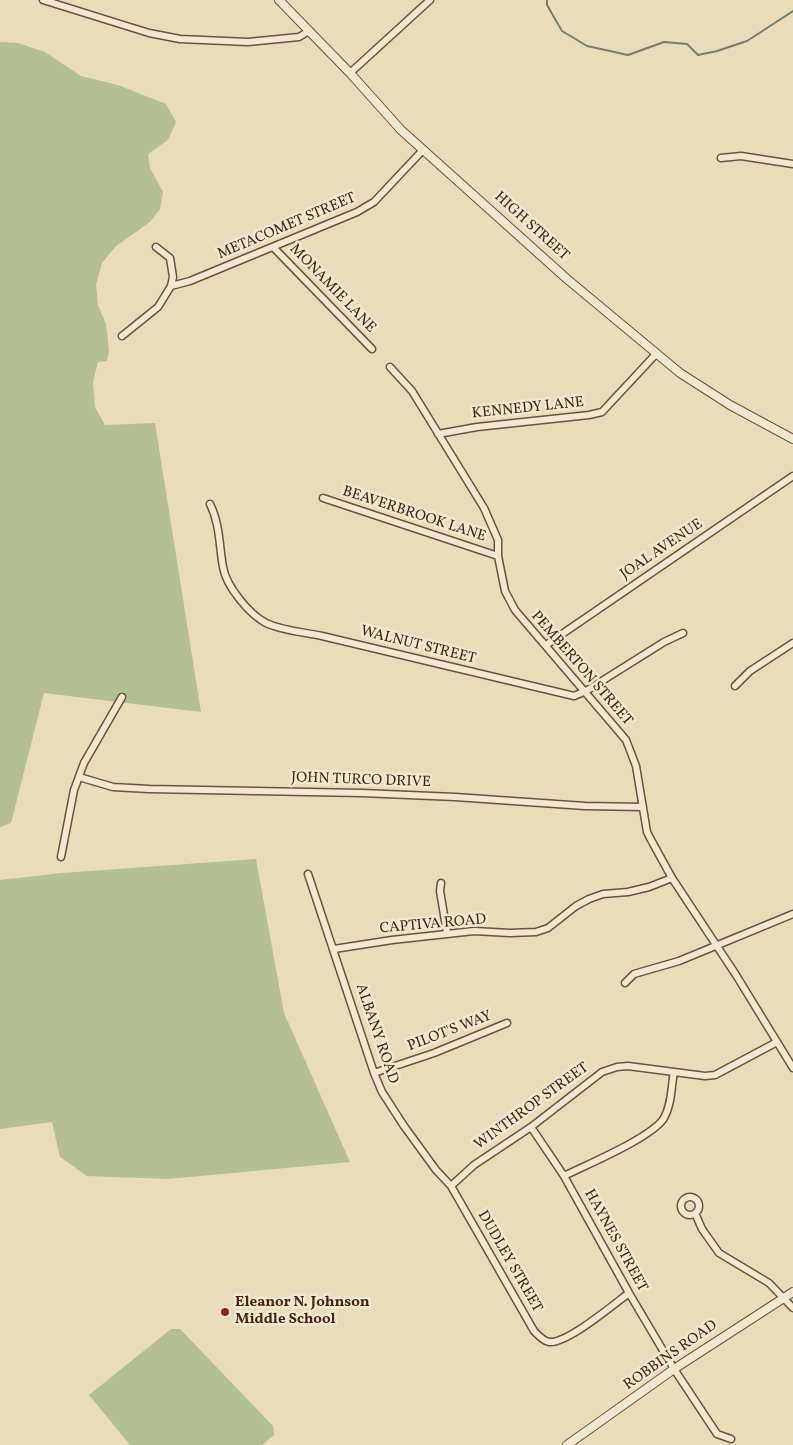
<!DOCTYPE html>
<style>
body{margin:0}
canvas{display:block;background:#e9dcb9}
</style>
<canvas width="793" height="1445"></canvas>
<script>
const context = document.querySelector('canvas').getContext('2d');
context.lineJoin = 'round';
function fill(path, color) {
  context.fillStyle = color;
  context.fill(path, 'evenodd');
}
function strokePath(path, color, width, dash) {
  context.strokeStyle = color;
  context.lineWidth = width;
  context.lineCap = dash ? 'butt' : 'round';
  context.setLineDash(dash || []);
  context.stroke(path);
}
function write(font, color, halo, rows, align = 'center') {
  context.font = font + ' Vollkorn,serif';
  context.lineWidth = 5;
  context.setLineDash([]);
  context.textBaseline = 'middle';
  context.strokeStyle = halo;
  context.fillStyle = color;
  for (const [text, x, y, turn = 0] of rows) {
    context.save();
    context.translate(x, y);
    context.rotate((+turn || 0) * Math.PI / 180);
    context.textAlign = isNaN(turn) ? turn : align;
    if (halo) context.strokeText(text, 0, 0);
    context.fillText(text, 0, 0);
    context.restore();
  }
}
fill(new Path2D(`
 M0,42L18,43L45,52L81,76L118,85L166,104L176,122L168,140L148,154L150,168L163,192L160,209L150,222L116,246L102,263L96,285L98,305L106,324L109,351L107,361L98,362L93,382L95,407L105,425L155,423L201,712L44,693L11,823L0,827Z
 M256,859L284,1013L350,1162L168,1179L87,1176L60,1157L52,1122L0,1129V880L62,873Z
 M171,1329H180L273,1426L274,1435L262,1445H130L89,1395Z`), '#b5c090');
strokePath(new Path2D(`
 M547,0V5L562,31L587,46L628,55L664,42L687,44L698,55L717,51L747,41L793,11`), '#767f70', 2);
const minor = new Path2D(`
 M43,0L149,33L180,39L248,42L299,37L309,31
 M350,73L430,0
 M721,158L741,156L793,164
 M156,247L170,258L173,277L171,286
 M273,247L372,349
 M122,336L158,307L171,286L190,281L357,212L374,202L422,151
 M390,367L412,391L484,508L498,540V556L505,591L515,610L626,740L636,766L647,832L650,838L672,878L736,975L793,1068
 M438,434L477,427L589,415L602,412L656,354
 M323,498L498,556
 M210,504C220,524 219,545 223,567C226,586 249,614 266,623C283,631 304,632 322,636L574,696L586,691L664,642L683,633
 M546,645L793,476
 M735,686L750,671L793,643
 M79,777L113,787L149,789L362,793L455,797L585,806L643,807
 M61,857L74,790L84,763L122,697
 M308,874L374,1073L382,1092L404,1126L436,1170L451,1186L534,1331C538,1335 543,1341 549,1342C567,1344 614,1304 629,1293
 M441,883L440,891L447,933
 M334,949L392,940L474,931L510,933L536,932L548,928L576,906L589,899L603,894L628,892L649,887L672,878
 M625,983L634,974L679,961L793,914
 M374,1073L434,1053L507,1023
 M531,1127L564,1176L629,1293L674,1369L717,1434L731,1439
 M564,1176C586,1165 653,1137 664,1118C672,1104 671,1087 674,1072
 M451,1186L474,1165L531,1127L602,1072L617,1067L628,1066L705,1076L715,1075L777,1042
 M681 1206a9 9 0 1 1 18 0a9 9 0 1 1-18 0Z
 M695,1213L702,1229L719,1253L769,1283L793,1308`);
const tertiary = new Path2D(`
 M279,0L350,73L401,130L567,279L680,373L730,405L793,439
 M567,1445L674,1369L793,1292`);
strokePath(minor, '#6e513c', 9);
strokePath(tertiary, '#6e513c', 10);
strokePath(minor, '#f1e8d2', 6);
strokePath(tertiary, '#f1e8d2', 8);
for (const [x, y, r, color] of [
 [225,1312,5,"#8f2418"]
]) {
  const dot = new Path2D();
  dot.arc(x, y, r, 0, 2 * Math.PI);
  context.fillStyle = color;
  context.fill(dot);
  strokePath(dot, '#f1e8d2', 2);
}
write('15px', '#452313', '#f1e8d2', [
 ["METACOMET STREET",287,227,-23],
 ["HIGH STREET",531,227,42],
 ["MONAMIE LANE",332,289,46],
 ["KENNEDY LANE",528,409,-6],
 ["BEAVERBROOK LANE",414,515,18],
 ["JOAL AVENUE",662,550,-34],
 ["WALNUT STREET",418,646,14],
 ["PEMBERTON STREET",581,669,49],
 ["JOHN TURCO DRIVE",361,781,2],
 ["CAPTIVA ROAD",433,925,-5],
 ["PILOT'S WAY",450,1032,-21],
 ["ALBANY ROAD",376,1034,71],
 ["WINTHROP STREET",532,1107,-36],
 ["HAYNES STREET",615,1241,61],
 ["DUDLEY STREET",509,1262,60],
 ["ROBBINS ROAD",671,1356,-35]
]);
write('bold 15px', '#452313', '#f1e8d2', [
 ["Eleanor N. Johnson",235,1303],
 ["Middle School",235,1320]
], 'left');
</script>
